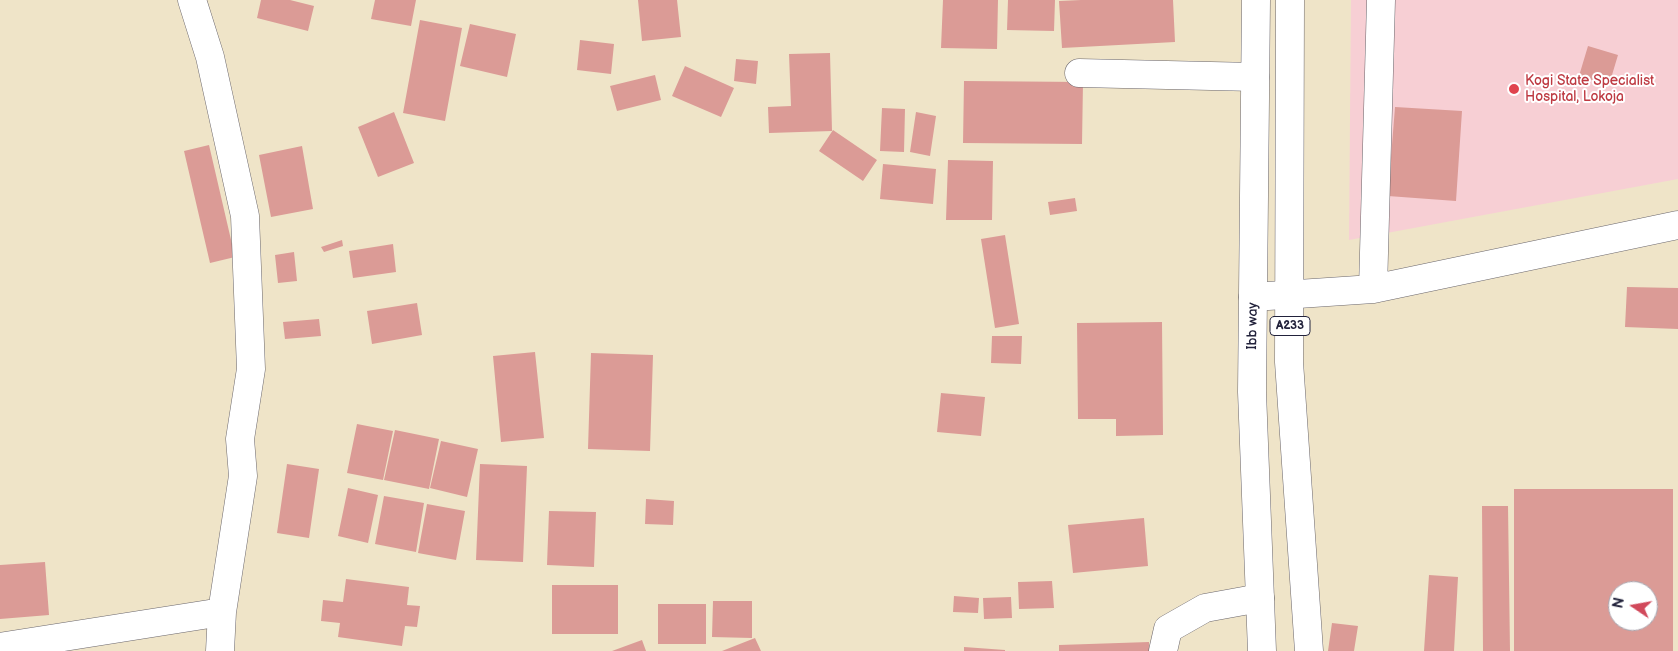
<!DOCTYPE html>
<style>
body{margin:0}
#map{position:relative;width:1678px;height:651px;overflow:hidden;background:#efe4c8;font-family:"Balsamiq Sans",sans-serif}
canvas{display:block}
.north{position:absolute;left:1608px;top:581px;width:50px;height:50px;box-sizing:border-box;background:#fff;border:1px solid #a7a7b1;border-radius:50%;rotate:282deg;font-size:14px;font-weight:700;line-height:20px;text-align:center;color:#22223b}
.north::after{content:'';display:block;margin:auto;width:18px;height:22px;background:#d1495b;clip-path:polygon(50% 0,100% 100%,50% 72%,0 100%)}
</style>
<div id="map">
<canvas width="1678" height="651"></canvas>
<div class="north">N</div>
</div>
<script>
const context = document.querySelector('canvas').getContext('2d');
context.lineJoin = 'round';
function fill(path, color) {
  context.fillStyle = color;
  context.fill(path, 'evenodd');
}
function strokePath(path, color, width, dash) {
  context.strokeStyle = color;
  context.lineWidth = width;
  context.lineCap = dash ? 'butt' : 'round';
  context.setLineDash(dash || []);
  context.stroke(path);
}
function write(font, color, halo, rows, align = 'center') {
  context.font = font + ' "Balsamiq Sans",sans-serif';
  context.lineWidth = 4;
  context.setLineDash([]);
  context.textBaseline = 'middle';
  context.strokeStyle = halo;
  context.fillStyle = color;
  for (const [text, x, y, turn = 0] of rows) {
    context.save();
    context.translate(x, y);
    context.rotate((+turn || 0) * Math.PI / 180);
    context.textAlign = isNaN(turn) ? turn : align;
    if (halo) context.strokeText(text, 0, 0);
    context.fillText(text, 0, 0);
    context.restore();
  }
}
fill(new Path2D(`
 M1351,0H1678V179L1349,240Z`), '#f7cfd4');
fill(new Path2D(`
 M261,0H290L314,6L308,31L257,18Z
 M375,0H416L411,26L371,19Z
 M638,0H677L681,37L642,41Z
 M943,0H998L997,49L941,48Z
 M1008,0H1055L1054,31L1007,30Z
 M1081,0H1173L1175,42L1062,48L1059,1Z
 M420,20L462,28L445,121L403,113Z
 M470,24L516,34L507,77L460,66Z
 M580,40L614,44L611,74L577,70Z
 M1588,46L1618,55L1609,85L1579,76Z
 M830,53L832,131L769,133L768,107L791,106L789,54Z
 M736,59L758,61L756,84L734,81Z
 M685,66L734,88L721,117L672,96Z
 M655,75L661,100L617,111L610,86Z
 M964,81L1083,82L1082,144L963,143Z
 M1395,107L1462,111L1456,201L1388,196Z
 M882,108L905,109L904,152L880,151Z
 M394,112L414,163L378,177L358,127Z
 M916,112L936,116L930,156L910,152Z
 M833,130L877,160L863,181L819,151Z
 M209,145L235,257L210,263L184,151Z
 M302,146L313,209L271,217L259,155Z
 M948,160L993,161L992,220H946Z
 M883,164L936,169L933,204L880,199Z
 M1075,198L1077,211L1050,215L1048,202Z
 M1005,235L1019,324L995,328L981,239Z
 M342,240L343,246L324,252L321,247Z
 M393,244L396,272L353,278L349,251Z
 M294,252L297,281L278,283L275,255Z
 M1627,287L1678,288V329L1625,327Z
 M417,303L422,335L372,344L367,311Z
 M319,319L321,336L285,339L283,322Z
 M1162,322L1163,435L1116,436V419H1078L1077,323Z
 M992,336H1022L1021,364L991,363Z
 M535,352L544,438L501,442L493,356Z
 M591,353L653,355L650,451L588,449Z
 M941,393L985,397L981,436L937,432Z
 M357,424L393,431L383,480L347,473Z
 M395,430L439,439L429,489L384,480Z
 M441,441L478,449L467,497L430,488Z
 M287,464L319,469L309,538L277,533Z
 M480,464L527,466L523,562L476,560Z
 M348,488L378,495L368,543L338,536Z
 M1514,489H1673V651H1514ZM1618,591H1648V621H1618Z
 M384,496L424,503L416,552L375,544Z
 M646,499L674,501L673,525L645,524Z
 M427,504L465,511L456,560L418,553Z
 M1482,506H1508L1510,651H1483Z
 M549,511L596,512L594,567L547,565Z
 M1144,518L1148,566L1073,573L1068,525Z
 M45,562L49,615L0,619V565Z
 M1429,575L1458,577L1454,651H1424Z
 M346,579L409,587L407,605L420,606L417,627L405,626L402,646L338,637L340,623L321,621L323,600L343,602Z
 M1052,581L1054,608L1019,609L1018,582Z
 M552,585H618V634H552Z
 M954,596L979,598L978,613L953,612Z
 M1011,597L1012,618L984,619L983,598Z
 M713,601H752V638L712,637Z
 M658,604H706V644H658Z
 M1332,623L1358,626L1354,651H1328Z
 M755,638L761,651H722Z
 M642,640L646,651H612Z
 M1149,642V651H1059V645Z
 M964,647L1005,650V651H964Z`), '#db9b96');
const minor = new Path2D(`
 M192,0L210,57L245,216L251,369L240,439L243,476L222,612L220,651
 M1079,73L1255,77
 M1373,289L1381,0
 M1253,297L1373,289L1678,225
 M0,647L222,612
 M1163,651L1168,629L1205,608L1260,598`);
const highway = new Path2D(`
 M1256,0L1252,392L1262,651
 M1290,0L1289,362L1309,651`);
strokePath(minor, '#6a666c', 29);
strokePath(highway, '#6a666c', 29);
strokePath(minor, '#fff', 28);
strokePath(highway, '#fff', 28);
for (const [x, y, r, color] of [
 [1514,89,6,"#e0444e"]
]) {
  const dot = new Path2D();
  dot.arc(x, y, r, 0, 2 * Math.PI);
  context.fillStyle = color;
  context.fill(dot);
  strokePath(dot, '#fff', 2);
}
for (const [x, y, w] of [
 [1290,326,40]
]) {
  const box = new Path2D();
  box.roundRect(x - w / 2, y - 9.5, w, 19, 4);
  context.fillStyle = '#fff';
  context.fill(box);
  strokePath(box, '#22223b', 1);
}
write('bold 12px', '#22223b', null, [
 ["A233",1290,326]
]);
write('14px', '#be3a42', '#fff', [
 ["Kogi State Specialist",1525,81],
 ["Hospital, Lokoja",1525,97]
], 'left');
write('14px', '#22223b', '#fff', [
 ["Ibb way",1253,326,-89]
]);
</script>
